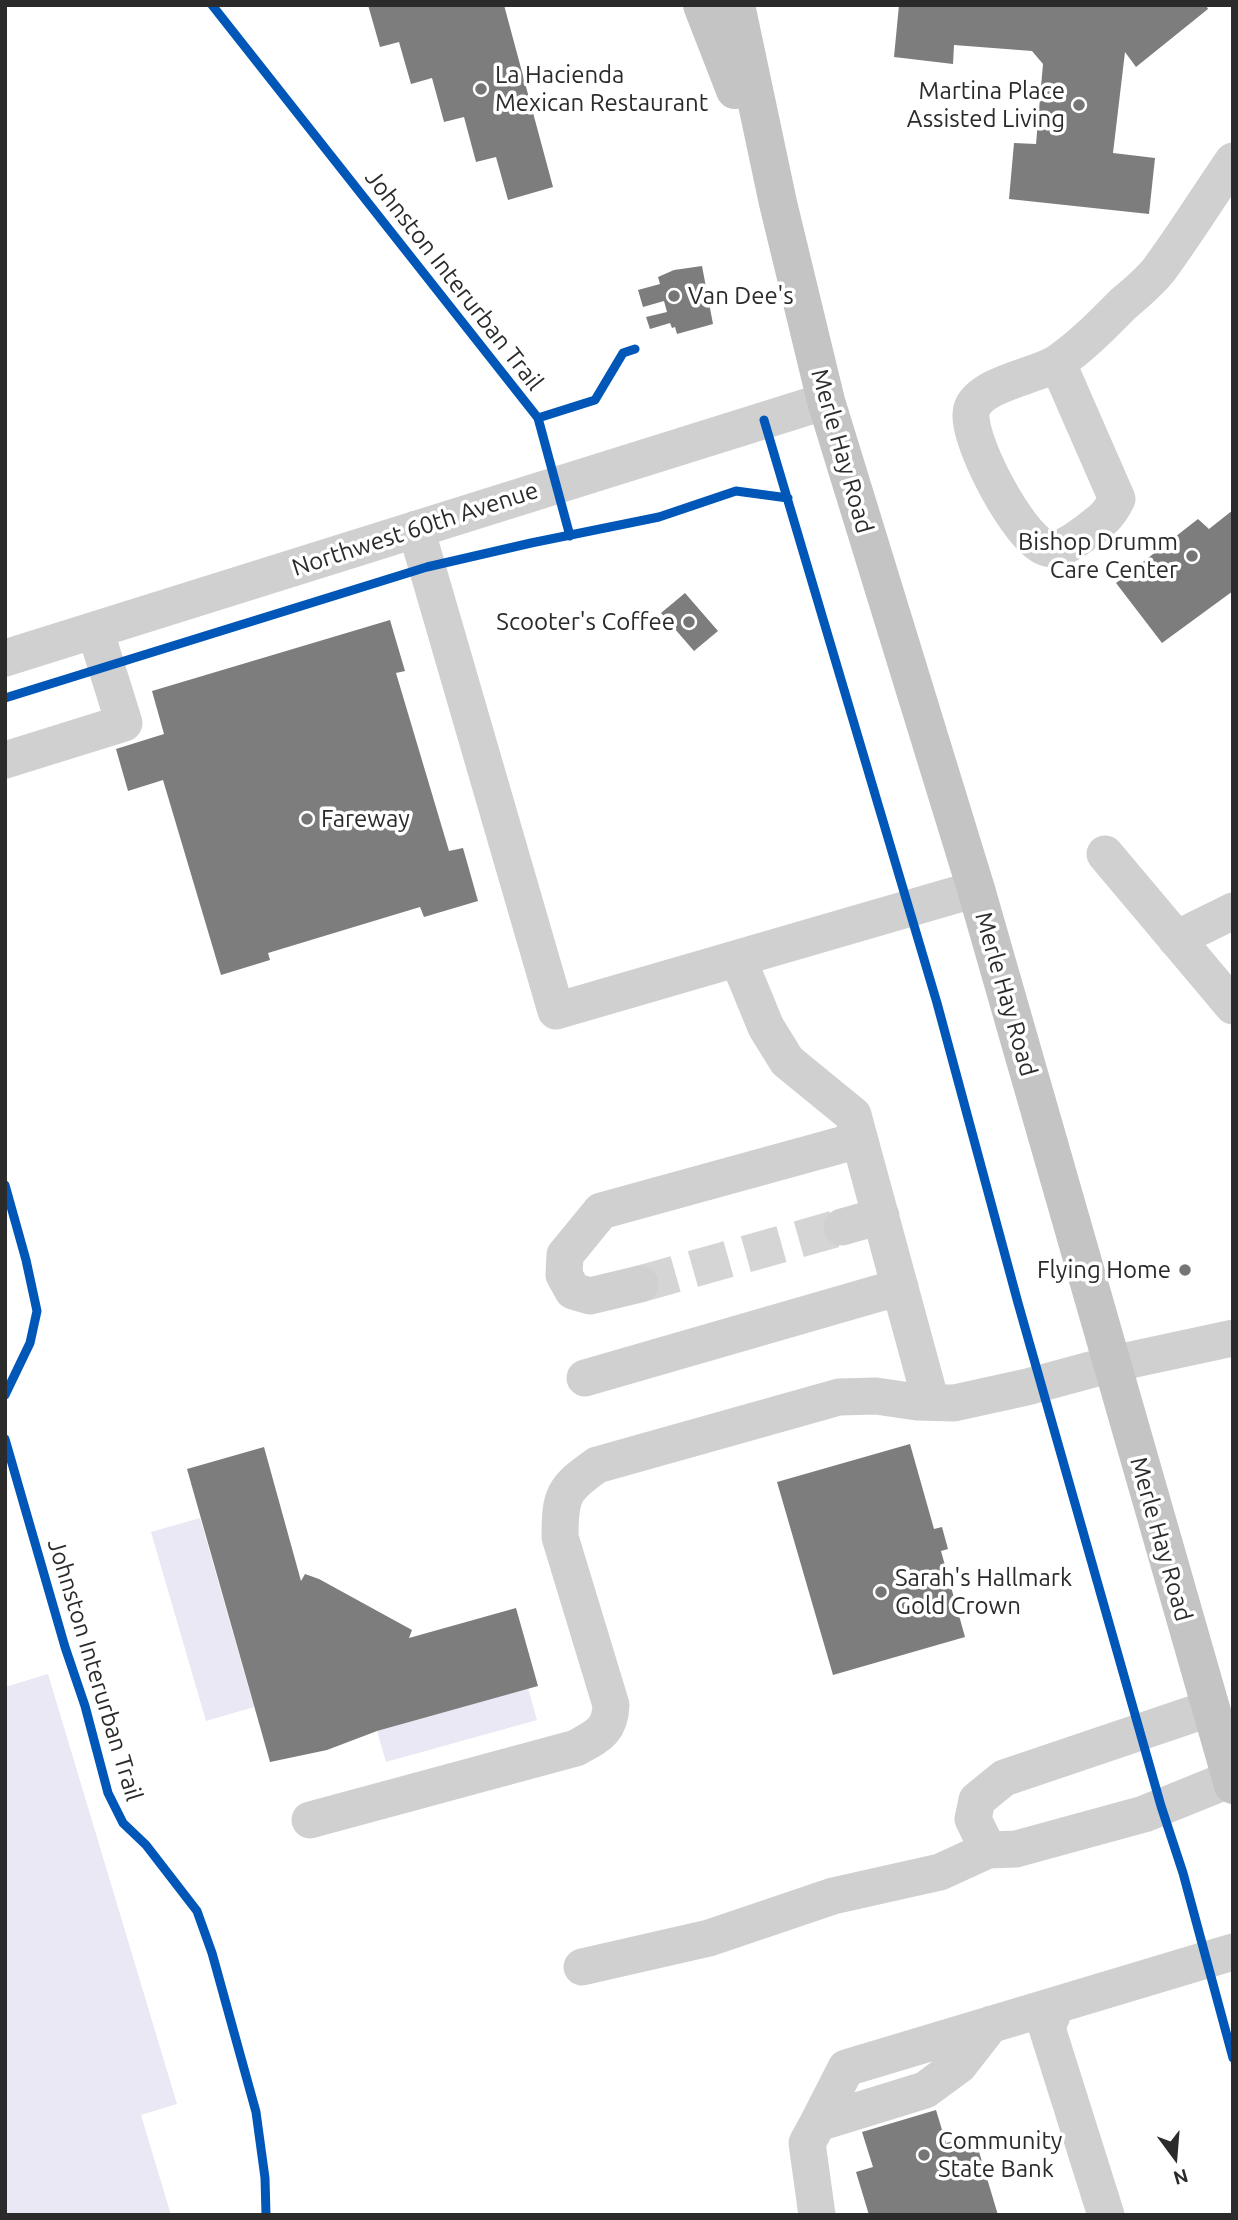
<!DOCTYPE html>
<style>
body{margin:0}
#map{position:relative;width:1238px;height:2220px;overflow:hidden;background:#fff;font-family:Ubuntu,sans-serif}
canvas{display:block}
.frame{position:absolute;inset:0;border:7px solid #2b2b2b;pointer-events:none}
.north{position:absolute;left:1140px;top:2122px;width:70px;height:70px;-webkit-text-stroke:5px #fff;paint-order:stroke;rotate:164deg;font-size:19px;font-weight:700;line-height:28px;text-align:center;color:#2b2b2b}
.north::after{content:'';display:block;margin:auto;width:24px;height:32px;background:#2b2b2b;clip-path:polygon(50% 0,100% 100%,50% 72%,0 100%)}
</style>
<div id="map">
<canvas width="1238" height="2220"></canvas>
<div class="frame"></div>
<div class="north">N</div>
</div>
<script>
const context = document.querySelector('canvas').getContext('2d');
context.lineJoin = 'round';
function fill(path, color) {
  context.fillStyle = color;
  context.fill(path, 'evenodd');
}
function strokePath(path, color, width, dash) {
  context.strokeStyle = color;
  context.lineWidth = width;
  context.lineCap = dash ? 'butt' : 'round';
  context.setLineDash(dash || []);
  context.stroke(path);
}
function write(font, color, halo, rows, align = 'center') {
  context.font = font + ' Ubuntu,sans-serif';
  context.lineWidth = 7;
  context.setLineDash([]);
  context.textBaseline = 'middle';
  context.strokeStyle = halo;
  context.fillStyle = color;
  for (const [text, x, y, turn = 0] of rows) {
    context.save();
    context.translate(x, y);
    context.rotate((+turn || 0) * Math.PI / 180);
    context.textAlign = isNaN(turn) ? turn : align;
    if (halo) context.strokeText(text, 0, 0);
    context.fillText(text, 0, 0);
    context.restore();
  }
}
fill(new Path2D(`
 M200,1518L254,1707L206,1721L151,1532Z
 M48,1674L177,2104L141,2115L171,2215H5V1687Z
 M528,1688L537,1720L386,1762L377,1731Z`), '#eae8f4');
fill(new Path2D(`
 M368,5H504L553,187L508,200L496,157L476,162L464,117L444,122L432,78L411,84L399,42L380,47Z
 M899,5H1206L1208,9L1136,67L1125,52L1113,153L1155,158L1149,214L1009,199L1014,143L1036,144L1043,64L1032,51L954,45L953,64L894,57Z
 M702,266L713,324L677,334L675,327L672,328L670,323L650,329L646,317L667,312L664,301L643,307L638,290L660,284L658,277L674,270Z
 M1233,510V591L1162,643L1116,583L1198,519L1209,529Z
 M685,593L718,631L694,651L661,613Z
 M390,620L405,671L396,673L449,851L463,848L478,901L424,917L420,907L268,953L270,960L221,975L163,780L128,791L116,749L164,734L152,691Z
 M910,1444L934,1529L942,1527L948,1549L941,1551L965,1637L833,1675L777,1482Z
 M264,1447L301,1581L305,1574L319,1579L412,1630L409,1638L516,1608L538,1686L377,1731L327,1750L270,1762L187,1469Z
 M936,2110L946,2143L974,2135L998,2215H869L856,2172L873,2167L862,2132Z`), '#7d7d7d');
strokePath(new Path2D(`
 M640,1284L842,1227`), '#d5d5d5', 37, [37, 18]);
strokePath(new Path2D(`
 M1058,364L1117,499C1108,517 1101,521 1085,533C1074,541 1062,551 1047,548C1020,542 962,432 972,408C983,382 1040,376 1060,361C1083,345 1103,324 1123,304C1135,294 1148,283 1158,271C1184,236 1208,197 1233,161
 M416,529L556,1011L976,889
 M5,658L826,401
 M5,760L124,723L95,630
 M1105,854L1233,1006
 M1176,939L1233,911
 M738,959L766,1027L787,1061L853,1115L931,1402
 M842,1227L881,1216
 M640,1284L590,1296L573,1291L564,1275L565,1255L601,1211L859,1140
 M585,1378L900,1287
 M1211,1708L1004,1778L977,1800L973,1819L988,1850L1016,1849L1144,1814L1233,1778
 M310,1820L576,1748C597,1736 610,1732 611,1705L560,1537C560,1495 563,1489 597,1465L839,1397L876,1396L917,1402L954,1403L1027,1387L1112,1364L1233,1338
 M582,1967L709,1938L833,1896L940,1872L988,1850
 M1056,2005L1047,2028L1106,2215
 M991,2024L959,2065L925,2090L818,2123L846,2068L1206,1960L1233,1952
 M817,2215L807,2143L818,2123`), '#d0d0d0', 37);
strokePath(new Path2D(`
 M702,5L735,90
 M736,5L778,203L826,401L976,889L1233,1785`), '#c4c4c4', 38);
strokePath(new Path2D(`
 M212,5L538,418L570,536
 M538,418L595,400L623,353L635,349
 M764,420L937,1003L1018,1303L1161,1806L1183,1873L1233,2058
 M5,698L427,567L531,543L659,517L736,491L788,498
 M5,1185L26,1260L37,1311L30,1343L5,1395
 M5,1439L65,1647L85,1706L108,1793L123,1823L146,1845L197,1911L212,1953L256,2112L265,2178L266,2215`), '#0057b8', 9);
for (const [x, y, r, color] of [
 [481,89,7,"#757575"],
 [1079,105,7,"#757575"],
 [674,296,7,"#757575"],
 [1192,556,7,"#757575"],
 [689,622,7,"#757575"],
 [307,819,7,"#757575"],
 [1185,1270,7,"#757575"],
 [881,1592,7,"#757575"],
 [924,2155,7,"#757575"]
]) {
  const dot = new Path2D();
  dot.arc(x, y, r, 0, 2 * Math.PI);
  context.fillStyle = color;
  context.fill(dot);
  strokePath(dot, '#fff', 2.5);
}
write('24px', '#2b2b2b', '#fff', [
 ["La Hacienda",495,75],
 ["Mexican Restaurant",495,103],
 ["Martina Place",1065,91,"right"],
 ["Assisted Living",1065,119,"right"],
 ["Van Dee's",688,296],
 ["Bishop Drumm",1178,542,"right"],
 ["Care Center",1178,570,"right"],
 ["Scooter's Coffee",675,622,"right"],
 ["Fareway",321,819],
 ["Flying Home",1171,1270,"right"],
 ["Sarah's Hallmark",895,1578],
 ["Gold Crown",895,1606],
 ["Community",938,2141],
 ["State Bank",938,2169]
], 'left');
write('24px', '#2b2b2b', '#fff', [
 ["Johnston Interurban Trail",454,280,52],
 ["Merle Hay Road",842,451,74],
 ["Northwest 60th Avenue",415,529,-18],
 ["Merle Hay Road",1006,994,74],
 ["Merle Hay Road",1161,1539,74],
 ["Johnston Interurban Trail",95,1670,73]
]);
</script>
